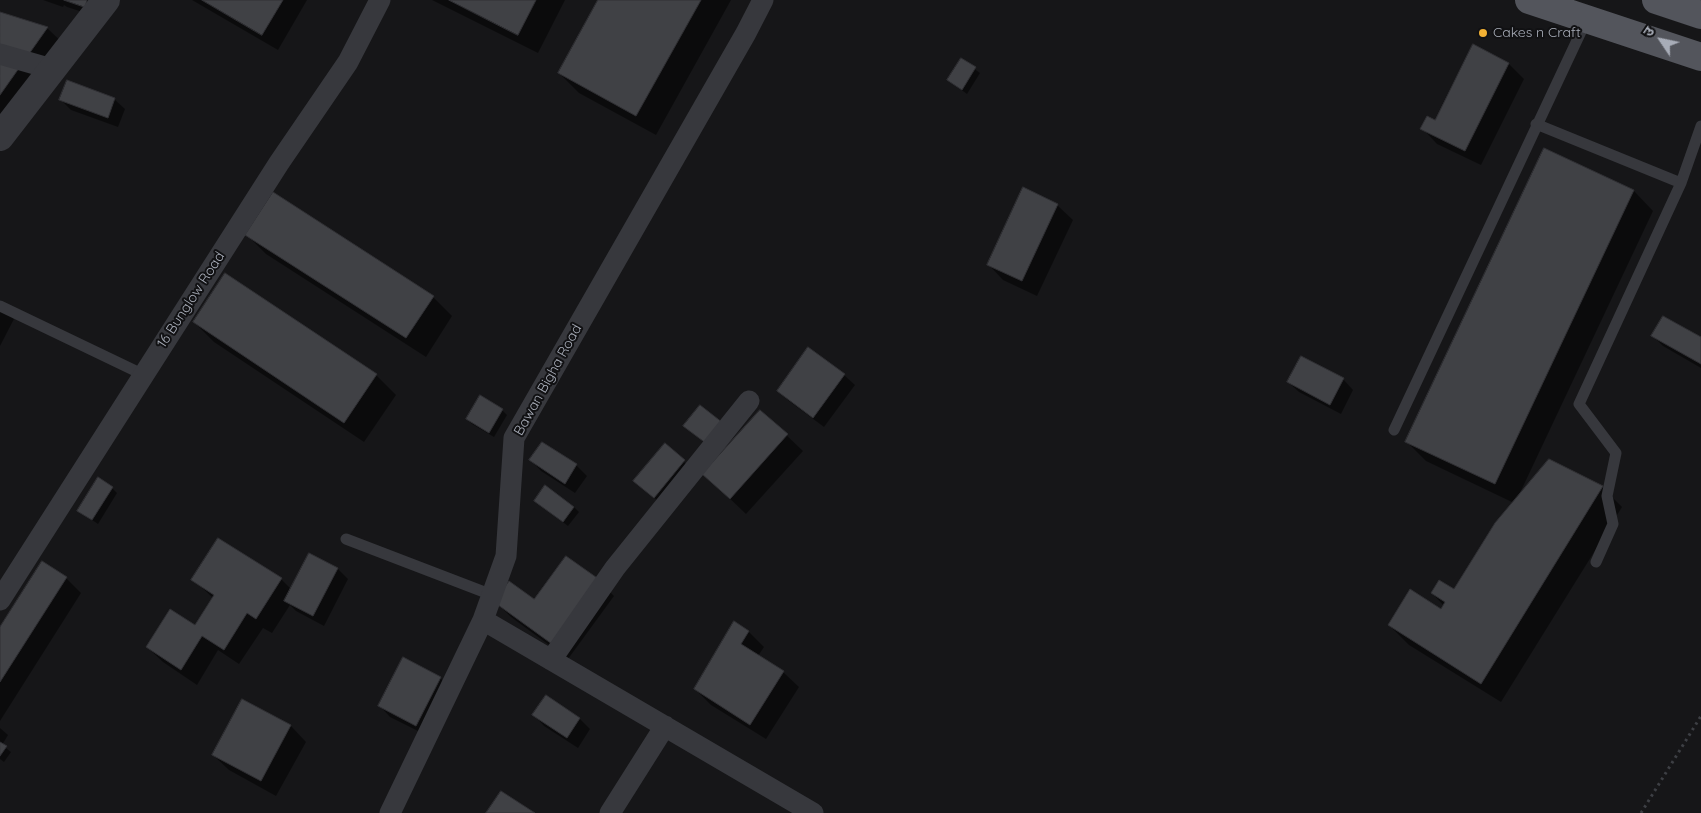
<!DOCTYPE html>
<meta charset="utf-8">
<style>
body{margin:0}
#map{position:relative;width:1701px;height:813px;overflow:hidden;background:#161618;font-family:Quicksand,"Noto Sans Devanagari",sans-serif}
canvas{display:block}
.north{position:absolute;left:1636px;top:15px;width:50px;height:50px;-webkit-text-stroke:4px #111113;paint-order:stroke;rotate:304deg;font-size:14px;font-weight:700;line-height:20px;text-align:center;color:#a8adb8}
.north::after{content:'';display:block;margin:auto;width:18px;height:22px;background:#a8adb8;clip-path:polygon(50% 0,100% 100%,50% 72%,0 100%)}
</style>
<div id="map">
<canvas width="1701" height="813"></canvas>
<div class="north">उ</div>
</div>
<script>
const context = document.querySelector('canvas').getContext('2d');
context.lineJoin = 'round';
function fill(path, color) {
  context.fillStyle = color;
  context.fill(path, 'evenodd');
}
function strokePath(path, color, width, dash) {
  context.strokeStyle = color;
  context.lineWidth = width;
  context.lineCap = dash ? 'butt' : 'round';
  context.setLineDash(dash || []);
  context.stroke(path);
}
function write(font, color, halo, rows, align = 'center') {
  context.font = font + ' Quicksand,sans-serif';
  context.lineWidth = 4;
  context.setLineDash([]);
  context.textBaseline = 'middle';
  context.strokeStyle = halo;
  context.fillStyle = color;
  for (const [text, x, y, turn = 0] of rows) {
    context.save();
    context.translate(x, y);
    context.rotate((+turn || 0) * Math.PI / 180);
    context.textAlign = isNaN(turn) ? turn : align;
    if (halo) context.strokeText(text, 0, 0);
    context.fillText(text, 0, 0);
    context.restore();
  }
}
fill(new Path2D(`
 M43,0H101L95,16L67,7L64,5L63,7Z
 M192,0H307L278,50Z
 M432,0H565L538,53Z
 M600,0H731L656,135L579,93L559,73Z
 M0,13L47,28L67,47L0,142Z
 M1473,46L1509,64L1524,79L1481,165L1437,144L1422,128L1436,122Z
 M962,60L980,73L967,94L948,80Z
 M60,99H114L125,109L118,127L71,110Z
 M1544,149L1634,191L1653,211L1519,495L1602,487L1622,507L1501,702L1409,645L1389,625L1441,610L1444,606L1432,593L1454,591L1514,503L1426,461L1406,441Z
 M1057,205L1073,220L1037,296L1003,280L988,264Z
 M247,235L433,297L452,316L426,357L266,254Z
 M0,305L14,319L0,346Z
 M194,322L376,375L396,395L364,442L214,342Z
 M1653,336L1701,339V368L1663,346Z
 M844,375L855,385L824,427L789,401L778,391Z
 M1343,379L1353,390L1341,414L1299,392L1288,382Z
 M700,406L718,454L685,426Z
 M502,410L507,415L494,437L472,424L467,419Z
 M761,411L803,451L746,514L704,474Z
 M542,443L576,465L587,476L575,493L541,471L531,460Z
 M665,445L695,472L665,507L635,481Z
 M112,488L117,493L98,524L79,511Z
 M540,505L574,507L579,512L568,526Z
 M310,554L338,569L348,579L324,626L296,611L290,605L272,633L263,628L239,664L218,650L197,685L163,662L147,647L195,626L213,598L193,579H281L291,589Z
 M66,578L81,593L0,721V630Z
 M599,581L614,596L568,659L511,617L496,602L535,601Z
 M734,623L749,632L764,647L758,656L783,672L799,687L766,739L711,705L695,689Z
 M440,678L451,688L426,735L390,717L380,706Z
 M546,697L580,719L590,729L578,748L544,726L534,715Z
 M242,700L291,726L306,742L276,796L229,770L213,755Z
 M0,728L8,735L2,745L11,752L4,762L0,759Z`), '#0007');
const building = new Path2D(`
 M64,0H87L85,7Z
 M202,0H283L262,35Z
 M449,0H536L518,35Z
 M598,0H701L636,116L558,73Z
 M0,12L48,27L0,95Z
 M1473,44L1509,63L1465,151L1420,129L1427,116L1435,120Z
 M961,58L976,67L962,90L947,80Z
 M67,80L115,98L108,118L59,100Z
 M1544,148L1634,190L1495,484L1405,442Z
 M1023,187L1058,204L1022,281L987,265Z
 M273,192L434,296L406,338L245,235Z
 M225,273L377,374L344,423L193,322Z
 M1663,316L1701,337V364L1651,336Z
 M808,347L845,374L813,418L777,391Z
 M1301,356L1344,378L1330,405L1287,382Z
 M480,395L503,409L489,433L466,419Z
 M700,405L723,423L707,444L683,426Z
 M760,410L788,434L730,499L702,474Z
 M542,442L577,464L565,484L529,460Z
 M665,443L685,460L654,498L633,481Z
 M1549,459L1603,486L1481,684L1388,625L1410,589L1441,609L1445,602L1431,593L1439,580L1454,589L1495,523Z
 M98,477L113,487L92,520L77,511Z
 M545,485L574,507L563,522L534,501Z
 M218,538L282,578L256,619L247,613L224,650L202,636L181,670L146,647L170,609L195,625L214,595L191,580Z
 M309,553L338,568L313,616L284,601Z
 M566,556L600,580L552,644L494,602L509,581L534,599Z
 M42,561L67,577L0,682V627Z
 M734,621L749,631L741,644L784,671L750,725L694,689Z
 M403,657L441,677L416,726L378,706Z
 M546,695L580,718L567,738L532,715Z
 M242,699L291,725L261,781L212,755Z
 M0,742L7,746L0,756Z
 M501,791L535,813H486Z`);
fill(building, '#404145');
strokePath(building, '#303034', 1);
strokePath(new Path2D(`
 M1641,813L1701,716`), '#3d3f44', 3, [2.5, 4]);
strokePath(new Path2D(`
 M1536,124L1681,183
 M0,306L144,375
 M1394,430L1587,19
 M346,539L492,595
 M1596,562L1613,524L1607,496L1616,453L1579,404L1681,183L1701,126`), '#37383d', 11);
strokePath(new Path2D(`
 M0,54L52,69
 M0,600L279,163L348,62L380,0
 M483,620L813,813
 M551,660L615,568L749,401
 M390,813L483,620L506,556L514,438L746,33L763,0
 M610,813L665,726`), '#37383d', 21);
strokePath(new Path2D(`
 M0,137L106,0`), '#37383d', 28);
strokePath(new Path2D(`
 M1529,0L1701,57
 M1656,0L1701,15`), '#53555c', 28);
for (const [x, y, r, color] of [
 [1483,33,5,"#f2b134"]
]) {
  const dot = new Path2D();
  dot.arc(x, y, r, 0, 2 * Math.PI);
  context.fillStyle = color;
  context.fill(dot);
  strokePath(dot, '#111113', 2);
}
write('14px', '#a8adb8', '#111113', [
 ["Cakes n Craft",1493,33]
], 'left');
write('14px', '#a8adb8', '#111113', [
 ["16 Bunglow Road",191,300,-57],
 ["Bawan Bigha Road",548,380,-61]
]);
</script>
